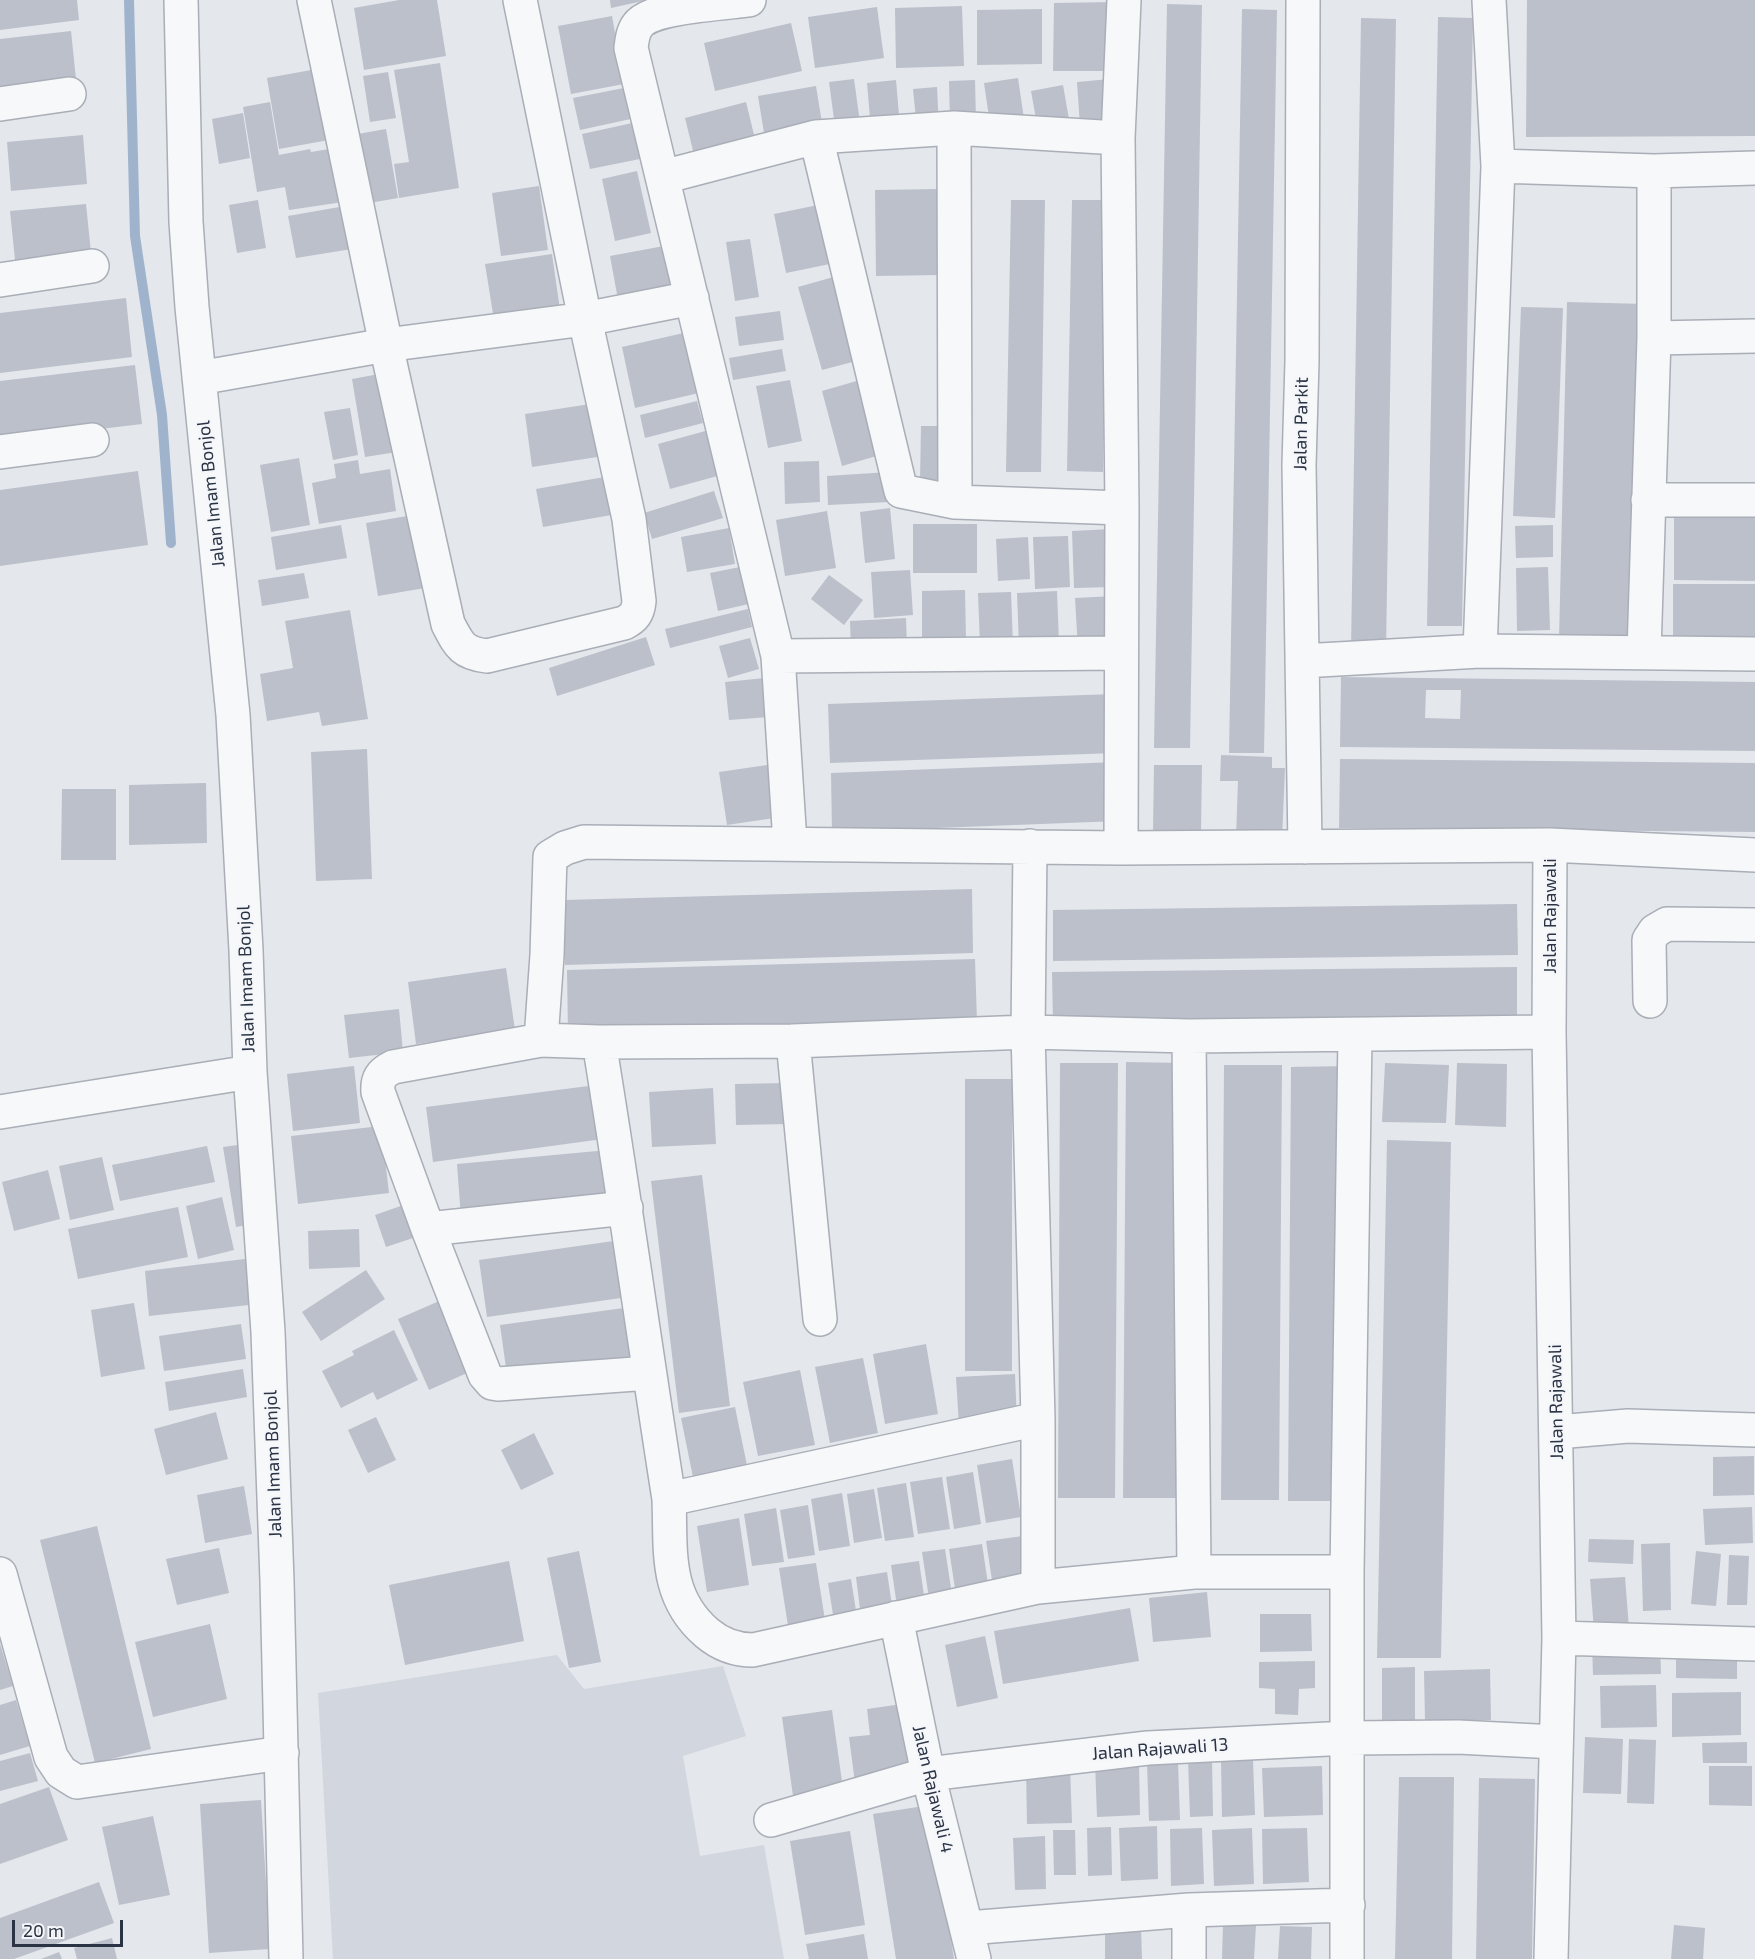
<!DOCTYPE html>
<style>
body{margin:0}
#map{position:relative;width:1755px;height:1959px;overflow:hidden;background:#e4e7ec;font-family:"Exo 2",sans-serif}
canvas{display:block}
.scale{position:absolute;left:12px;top:1920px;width:111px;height:27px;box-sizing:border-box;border:3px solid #2b3445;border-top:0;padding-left:8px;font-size:18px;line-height:21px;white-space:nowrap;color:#2b3445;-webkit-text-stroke:4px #f4f6f9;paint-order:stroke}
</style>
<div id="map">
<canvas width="1755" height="1959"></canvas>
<div class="scale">20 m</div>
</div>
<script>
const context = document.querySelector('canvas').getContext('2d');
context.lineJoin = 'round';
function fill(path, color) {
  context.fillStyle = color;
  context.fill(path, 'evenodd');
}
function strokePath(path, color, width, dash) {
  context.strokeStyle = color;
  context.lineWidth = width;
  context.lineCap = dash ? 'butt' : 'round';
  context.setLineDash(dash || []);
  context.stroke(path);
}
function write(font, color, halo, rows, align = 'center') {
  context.font = font + ' "Exo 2",sans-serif';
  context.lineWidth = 4.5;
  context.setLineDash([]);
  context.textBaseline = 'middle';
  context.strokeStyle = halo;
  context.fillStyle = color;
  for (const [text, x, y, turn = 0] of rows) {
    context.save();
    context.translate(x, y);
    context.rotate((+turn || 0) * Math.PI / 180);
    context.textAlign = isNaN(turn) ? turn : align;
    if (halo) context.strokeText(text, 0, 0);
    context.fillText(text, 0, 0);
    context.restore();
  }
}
fill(new Path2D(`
 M557,1655L584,1689L723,1666L746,1736L683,1756L700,1856L764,1845L784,1959H333L318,1693Z`), '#d2d6de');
strokePath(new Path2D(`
 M129,0L135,236L162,415L171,543`), '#9fb4cc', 10);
fill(new Path2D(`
 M0,0H77L79,20L0,30Z
 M399,0H437L446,56L364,70L354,8Z
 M610,0H643V1L611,8Z
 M1527,0H1755V136L1526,137Z
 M1114,2L1113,71H1053L1054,3Z
 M1167,4L1202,5L1190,748H1154Z
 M962,6L964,66L896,68L895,8Z
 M877,7L884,58L815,68L808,17Z
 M1042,9V64L977,65V10Z
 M1242,9L1277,10L1264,753H1229Z
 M612,16L624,84L571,94L558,26Z
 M1438,17L1473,18L1462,626H1427Z
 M1361,18L1396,19L1386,650L1351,649Z
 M791,23L802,71L715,91L704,43Z
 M71,31L77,89L0,98V39Z
 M440,63L459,188L399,198L394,164L409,162L394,70Z
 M317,69L329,140L279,149L267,78Z
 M388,72L396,118L370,122L363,76Z
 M1018,78L1024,119L990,124L984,83Z
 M854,79L861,130L836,134L829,82Z
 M1110,79L1114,122L1080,126L1077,82Z
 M896,80L900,127L871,130L867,83Z
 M975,80L976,121H950L949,81Z
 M1063,85L1070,125L1038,130L1031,91Z
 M634,86L640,117L580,130L573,98Z
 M816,86L823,129L765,139L758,96Z
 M937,87L939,127L917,129L913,89Z
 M270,102L279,155L310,149L311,152L341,147L350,201L289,210L285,187L257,192L243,107Z
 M746,102L758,151L697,167L685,118Z
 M243,113L250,158L219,164L212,119Z
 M637,122L645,158L590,169L582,134Z
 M386,129L398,198L364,204L352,135Z
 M83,135L87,184L11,191L7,142Z
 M637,171L651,233L615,241L602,179Z
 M539,186L548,250L501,256L492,193Z
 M938,189L939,275L876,276L875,190Z
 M258,200L266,248L237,253L229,205Z
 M1011,200H1045L1041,472H1006Z
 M1072,200H1107L1103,472L1067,471Z
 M86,204L91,253L15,260L10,211Z
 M351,205L358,248L296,258L288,216Z
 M818,205L830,264L786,273L774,214Z
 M750,239L759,297L735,301L726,242Z
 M675,244L683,292L619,305L610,256Z
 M552,254L560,310L494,320L485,264Z
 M837,276L860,360L822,370L798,287Z
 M126,298L132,357L0,373V313Z
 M1567,302L1645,304L1637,641L1559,640Z
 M1521,307L1563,308L1555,518L1513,516Z
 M780,311L784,340L739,346L735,317Z
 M688,332L703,392L635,408L622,347Z
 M782,349L786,371L733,380L729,358Z
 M135,365L142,424L0,441V381Z
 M390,372L403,451L365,457L352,379Z
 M790,380L802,441L768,448L756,386Z
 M860,380L880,455L842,466L822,391Z
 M697,401L703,423L645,438L640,415Z
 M597,403L604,456L532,467L525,414Z
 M350,408L358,455L333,460L324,412Z
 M921,426H950V482H920Z
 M720,427L732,472L670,489L658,444Z
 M299,458L310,525L271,532L260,465Z
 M358,460L360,474L390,469L396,511L319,524L312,483L336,478L334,464Z
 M819,461L820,502L785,504L784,462Z
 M138,471L148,545L0,566V490Z
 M889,472L890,502L828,505L827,476Z
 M610,476L617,514L543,527L536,489Z
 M714,491L723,518L652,539L644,513Z
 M890,508L895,559L865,563L860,512Z
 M827,511L836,568L785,576L776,520Z
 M413,515L425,588L378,596L366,523Z
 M1674,517H1755V581L1674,580Z
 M913,524H977V573H913Z
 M341,525L347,558L276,570L271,537Z
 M1553,525V557L1516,558L1515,526Z
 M729,528L735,564L687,572L681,537Z
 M1112,529L1113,587L1074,588L1072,531Z
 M1068,536L1070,587L1035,589L1033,537Z
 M1028,537L1030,579L998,581L996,539Z
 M745,566L753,603L718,611L710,573Z
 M1548,567L1550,630L1517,631L1516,568Z
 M910,570L913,615L874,618L871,572Z
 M304,573L309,598L262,606L258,580Z
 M829,575L863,600L844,625L811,599Z
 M1673,584H1755V648L1673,647Z
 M965,590L966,640L922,641V591Z
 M1057,591L1059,643L1019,646L1017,593Z
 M1011,592L1013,645L980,646L978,593Z
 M1115,596L1118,648L1078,650L1075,598Z
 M748,609L752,627L670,648L665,629Z
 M350,610L368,719L322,726L319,712L267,721L260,674L293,668L285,621Z
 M906,618L907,649L851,651L850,621Z
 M646,637L655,665L557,696L549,668Z
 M750,638L759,669L728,678L719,646Z
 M1341,677L1755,682V751L1340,747ZM1426,690H1461L1460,719L1425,718Z
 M765,678L769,717L729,720L725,682Z
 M1114,694L1116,753L830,763L828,704Z
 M367,749L372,879L316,881L311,752Z
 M1221,755L1272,757V768H1285L1282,839L1236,838L1238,781H1220Z
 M1340,759L1755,763V832L1339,828Z
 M1117,762L1119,821L832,832L831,773Z
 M774,764L781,817L727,825L719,772Z
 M1154,765H1202L1201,832H1153Z
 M206,783L207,843L129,845V785Z
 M62,789H116V860H61Z
 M972,889L973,953L565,965L564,900Z
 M1517,904L1518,955L1053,961V910Z
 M975,959L977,1023L568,1034L567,970Z
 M1517,967V1017L1053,1023L1052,972Z
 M506,968L515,1030L416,1044L408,982Z
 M399,1009L403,1052L349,1058L344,1015Z
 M1126,1062L1184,1063L1181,1498H1123Z
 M1060,1063H1118L1115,1498H1058Z
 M1385,1063L1449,1065L1446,1123L1382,1122Z
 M1457,1063L1507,1064L1506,1127L1455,1125Z
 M1224,1065H1282L1279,1500H1221Z
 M354,1066L360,1123L293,1131L287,1074Z
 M1348,1066L1346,1501H1288L1291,1067Z
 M965,1079H1012V1371H965Z
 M787,1083L788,1124L736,1125L735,1084Z
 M596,1085L603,1139L433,1162L426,1107Z
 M713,1088L716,1144L652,1147L649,1092Z
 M381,1126L389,1193L298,1204L291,1136Z
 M1387,1140L1451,1142L1441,1658H1377Z
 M245,1144L258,1223L236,1227L223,1147Z
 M207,1146L215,1182L120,1201L112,1165Z
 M608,1150L613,1204L461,1218L457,1164Z
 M102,1157L114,1210L70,1220L59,1166Z
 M48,1170L60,1219L14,1231L2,1182Z
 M702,1175L730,1406L679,1413L651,1181Z
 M222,1197L234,1250L198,1259L186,1206Z
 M415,1201L425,1234L386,1247L375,1215Z
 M178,1207L188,1257L78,1279L68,1229Z
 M359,1229L360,1267L309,1269L308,1231Z
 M628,1239L635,1296L487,1317L479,1260Z
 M253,1258L258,1304L149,1316L145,1271Z
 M366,1270L385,1299L321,1341L302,1312Z
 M446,1298L476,1369L429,1390L398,1319Z
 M134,1303L145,1369L101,1377L91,1310Z
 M638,1306L645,1363L508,1382L500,1325Z
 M241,1324L246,1359L164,1371L159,1336Z
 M394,1330L418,1380L377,1400L373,1392L341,1408L322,1371L354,1355L352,1351Z
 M926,1344L938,1414L885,1424L873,1354Z
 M863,1358L878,1433L830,1443L815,1367Z
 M243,1369L247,1397L169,1411L165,1382Z
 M800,1370L815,1445L758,1456L743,1382Z
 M1015,1374L1017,1423L959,1426L956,1377Z
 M735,1407L750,1480L696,1492L681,1418Z
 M216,1412L228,1459L166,1475L154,1429Z
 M376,1417L396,1460L368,1473L348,1430Z
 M534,1433L554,1474L521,1490L501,1450Z
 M1754,1456V1495L1713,1496V1457Z
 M1012,1459L1021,1517L986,1523L977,1465Z
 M973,1472L981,1524L954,1529L946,1477Z
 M942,1477L950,1529L918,1534L910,1482Z
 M906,1483L914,1537L885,1541L877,1488Z
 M244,1486L252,1534L205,1543L197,1495Z
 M874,1489L882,1538L854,1543L847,1494Z
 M842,1493L850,1546L819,1551L811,1499Z
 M808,1505L815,1555L788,1559L780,1510Z
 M1752,1507L1753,1543L1705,1545L1703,1509Z
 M776,1508L784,1562L752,1566L744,1514Z
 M739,1518L749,1585L707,1592L697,1526Z
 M97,1526L151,1749L95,1763L40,1540Z
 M1023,1536L1031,1587L994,1593L986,1541Z
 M1589,1539L1634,1540L1633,1564L1588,1562Z
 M1670,1543L1671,1610L1643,1611L1641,1544Z
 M982,1544L990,1597L957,1602L949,1549Z
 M219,1548L229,1593L177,1605L166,1559Z
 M945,1549L953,1601L930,1605L922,1552Z
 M579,1551L601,1662L569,1668L547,1558Z
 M1696,1551L1721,1554L1716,1606L1691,1604Z
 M1729,1555L1749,1556L1747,1605H1727Z
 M509,1561L524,1641L405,1665L389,1585Z
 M919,1561L926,1609L898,1613L891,1565Z
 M816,1563L825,1620L788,1626L779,1568Z
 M887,1572L893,1612L861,1617L856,1577Z
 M1625,1577L1629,1628L1594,1631L1590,1579Z
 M851,1579L857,1617L834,1621L828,1583Z
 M1207,1592L1211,1637L1153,1642L1149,1598Z
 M1130,1608L1139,1661L1003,1684L994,1631Z
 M1260,1614H1311L1312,1651L1260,1652Z
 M210,1624L227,1699L153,1717L135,1642Z
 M985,1636L998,1698L957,1707L945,1645Z
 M1660,1641L1661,1674L1593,1675L1592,1642Z
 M0,1644L13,1686L0,1690Z
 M1676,1648H1737V1679L1676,1678Z
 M1315,1661V1688L1299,1689L1298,1715L1275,1714V1689L1259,1688V1662Z
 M1415,1667V1720H1382V1668Z
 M1490,1669L1491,1720L1425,1721L1424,1671Z
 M1656,1685L1657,1727L1601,1728L1600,1686Z
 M1741,1692V1735L1672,1737V1693Z
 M16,1700L30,1746L0,1755V1705Z
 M902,1704L911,1775L855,1783L849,1737L870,1735L867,1709Z
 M832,1710L843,1789L793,1796L782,1717Z
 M1585,1737L1623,1739L1621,1794L1583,1793Z
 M1629,1739L1656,1740L1654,1804L1627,1803Z
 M1747,1742V1763H1703L1702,1743Z
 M30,1753L38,1781L0,1791V1761Z
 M1212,1759L1213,1816L1190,1817L1188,1760Z
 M1221,1760H1253L1255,1815L1222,1817Z
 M1139,1761L1140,1815L1097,1817L1095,1762Z
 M1178,1762L1180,1820L1149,1821L1147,1763Z
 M1070,1766L1072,1823L1027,1824L1026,1768Z
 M1322,1766L1323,1815L1264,1817L1262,1768Z
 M1709,1766H1752V1806L1709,1805Z
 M1399,1777H1454L1452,1959H1395Z
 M1479,1778L1535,1779L1532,1959H1476Z
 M49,1787L68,1840L0,1864V1804Z
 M261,1800L270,1949L209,1953L200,1804Z
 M930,1805L954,1959H896L873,1814Z
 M153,1816L170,1895L119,1905L102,1827Z
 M1157,1826L1158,1879L1121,1881L1119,1828Z
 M1111,1827L1112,1875L1088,1876L1087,1828Z
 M1202,1828L1204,1884L1171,1886L1170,1829Z
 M1252,1828L1254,1884L1214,1886L1212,1830Z
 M1307,1828L1309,1882L1263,1884L1262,1829Z
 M1053,1830H1075L1076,1875H1054Z
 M850,1831L865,1925L805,1935L790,1841Z
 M1045,1836L1046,1889L1015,1890L1013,1838Z
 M99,1882L114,1923L14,1959H0V1918Z
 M1223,1924L1256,1925L1254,1959H1222Z
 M1674,1925L1705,1928L1703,1959H1671Z
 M1141,1926L1142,1959H1105V1927Z
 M1280,1926L1312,1927L1311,1959H1278Z
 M864,1934L868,1959H809L806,1944Z
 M112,1938L117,1959H77L74,1948Z
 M59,1952L62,1959H41Z`), '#bbc0ca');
const minor = new Path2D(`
 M181,0L186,222L192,307L233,715L246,950L250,1072L268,1332L277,1581L286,1959
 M314,0L386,345L448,624C459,645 462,653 487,656L624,623C634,618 638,613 639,601L629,519L585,319L520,0
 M749,0C726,3 650,7 638,25C633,31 632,40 631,48L778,656L790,843
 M1303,0L1302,361L1299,465L1305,847
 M0,104L69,94
 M954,128L955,502
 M816,137L901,491L955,502L1122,508
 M1498,166L1654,171L1755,168
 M663,177L816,137L954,128L1118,138
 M0,280L92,266
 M1654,338L1755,336
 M199,378L386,345L585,319L692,298
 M0,452L92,440
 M1648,500H1755
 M1480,651L1498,166L1489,0
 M1644,652L1654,338V171
 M778,656L1120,653
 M1302,661L1480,651L1755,654
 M1550,845L1549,1032L1559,1638L1551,1959
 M1030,846L1028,1032L1038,1419V1587
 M1121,848L1122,508L1118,138L1124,0
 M1650,1001L1649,940L1655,931L1667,924L1755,925
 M1189,1036L1194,1572
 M541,1040L547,955L550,857L565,848L584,842L1121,848L1550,845L1755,855
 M793,1041L820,1319
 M599,1042C624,1194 645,1347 669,1499L1038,1419
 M0,1112L250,1072
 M428,1229L626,1208
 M649,1373L498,1384L492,1383L485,1375L428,1229L378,1092C377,1079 381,1073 393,1067L541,1040L599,1042L793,1041L1028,1032L1189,1036L1549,1032
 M1557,1432L1628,1426L1755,1430
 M669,1499C671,1550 664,1596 707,1633C720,1644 736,1650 753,1650L1038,1587L1194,1572H1347
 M0,1574L51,1757L61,1772L77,1782L282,1753
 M896,1618L928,1774L974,1959
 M1559,1638L1755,1644
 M771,1820L928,1774L1148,1748L1348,1738L1458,1737L1556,1742
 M1189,1910V1959
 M968,1928L1189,1910L1348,1905
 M1347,1959V1572L1355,1035`);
strokePath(minor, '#a9aeb7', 36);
strokePath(minor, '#f7f8fa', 33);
write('18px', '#2b3445', '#f4f6f9', [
 ["Jalan Parkit",1301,424,-89],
 ["Jalan Imam Bonjol",211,494,-96],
 ["Jalan Rajawali",1550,916,-90],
 ["Jalan Imam Bonjol",246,979,-92],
 ["Jalan Rajawali",1556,1402,-91],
 ["Jalan Imam Bonjol",273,1464,-92],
 ["Jalan Rajawali 13",1160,1749,-4],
 ["Jalan Rajawali 4",933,1789,77]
]);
</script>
